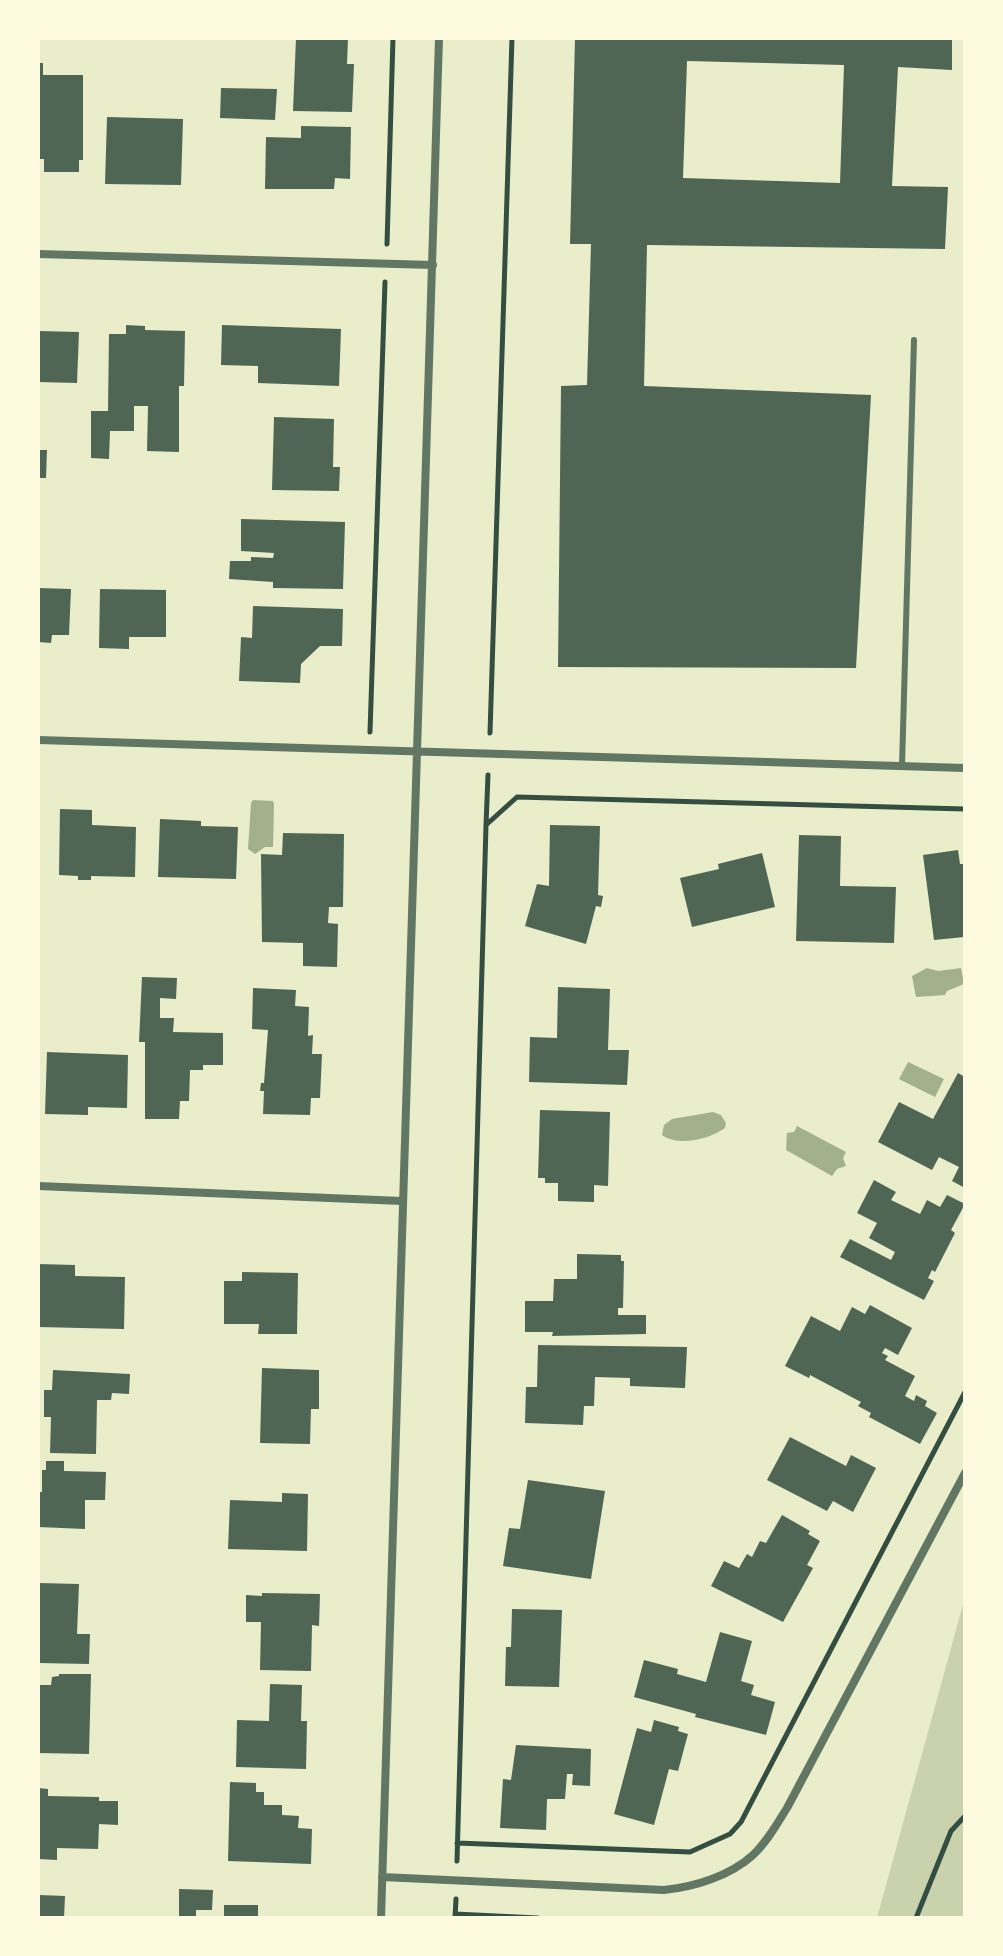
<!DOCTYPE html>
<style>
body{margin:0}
#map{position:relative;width:1003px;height:1956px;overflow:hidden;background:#e9edc9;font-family:Karla,sans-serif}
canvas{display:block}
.frame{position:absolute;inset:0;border:40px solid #fefae0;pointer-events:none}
</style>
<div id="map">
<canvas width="1003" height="1956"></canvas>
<div class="frame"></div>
</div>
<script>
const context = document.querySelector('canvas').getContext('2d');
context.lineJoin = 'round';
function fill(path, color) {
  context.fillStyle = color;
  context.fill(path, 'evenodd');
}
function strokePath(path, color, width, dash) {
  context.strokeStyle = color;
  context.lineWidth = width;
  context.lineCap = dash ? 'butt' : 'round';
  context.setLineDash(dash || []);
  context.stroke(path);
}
fill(new Path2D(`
 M965,1597V1918H877Z`), '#cad2ad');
fill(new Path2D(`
 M253,800L273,801L274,804L273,847H265L255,854L248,849L251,803Z
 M927,968L938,971L961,968L964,984L947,991L945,995L916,997L912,976Z
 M908,1062L944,1079L935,1097L899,1079Z
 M713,1112L721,1115L726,1123L725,1128C710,1139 678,1147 662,1135L664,1125L672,1119Z
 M797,1126L846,1152L843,1158L846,1166L837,1169L832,1176L786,1150L787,1133L794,1132Z`), '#a3b18a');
fill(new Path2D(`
 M296,38H348L347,64H354L352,112L293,111Z
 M575,38H952V70L898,67L892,186L948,187L945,249L647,245L644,386L871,395L856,668L558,667L561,386L587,385L591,244H570ZM687,61L844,65L840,183L683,178Z
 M38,63H43V75H83V160H79V172H44V159H38Z
 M221,88L277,89L275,120L220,118Z
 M107,117L183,119L181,185L105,184Z
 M301,126L351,127L350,179L335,178L334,189H265L266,137L301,138Z
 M126,325L145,326V330L185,331L184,386H179V452L147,451L148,406H134V431H110L109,459L91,458V411H108L109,334H126Z
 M222,325L341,329L339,386L258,383V366L221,365Z
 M38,331L79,332L77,383L38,382Z
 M274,417L334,419L333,467H340L339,491L272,490Z
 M38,450H47L46,478H38Z
 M241,519L345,522L343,589L273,588V582L229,579L230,561H251V557L273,558L274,553L241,551Z
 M38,588L71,589L69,635H52L51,643L38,642Z
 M100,589L166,590V637H129V649L99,648Z
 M253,606L343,609L342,646H320L301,664L300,683L239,681L241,637L252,638Z
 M60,809L92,810V825L136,827L135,877L91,876V880H78V876L59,875Z
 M160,819L201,821V826L238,827L236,879L158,877Z
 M550,825L600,826L598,895L603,896L601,907L596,906L586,944L525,926L537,884L549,886Z
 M283,833L344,834L343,907H329L328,923L338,924L337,967L303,966V943L262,942L261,854L282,855Z
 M799,835L841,836L840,886L896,887L894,943L796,941Z
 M958,850L960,864H965L964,937L934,940L923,855Z
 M762,853L775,907L692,927L680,878L719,869L718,864Z
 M142,977L177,978L176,999L160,998V1018H174L173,1032L223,1033V1065H203V1070H190L189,1101H180L179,1119H145V1042H139Z
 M558,987L610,989L608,1050H629L627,1085L529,1082L530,1037L557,1038Z
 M253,988L296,990L295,1006L309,1007L308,1036L313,1035L312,1054H322L320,1098H311L310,1115L263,1114L264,1091H260L261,1083H264L268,1030L252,1029Z
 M47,1052L128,1055L127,1108L88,1107V1115L45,1114Z
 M958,1073L965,1077V1188L952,1181L959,1167L939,1157L932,1170L878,1142L899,1102L933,1119Z
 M540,1110L610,1112L608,1186L594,1185V1202L558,1201V1183H545V1178H538Z
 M874,1180L896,1192L891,1200L920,1214L927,1200L940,1207L947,1195L965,1204L951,1230L955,1233L935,1272L932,1270L928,1278L934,1281L924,1300L840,1257L850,1239L891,1260L895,1252L869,1238L877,1223L857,1213Z
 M577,1254L621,1255V1261H624L623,1308H618V1315H646V1334L552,1336L553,1332H525V1301H553L554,1279H577Z
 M38,1264L75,1265V1276L125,1277L124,1329L38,1327Z
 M242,1272L298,1273L297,1334H258L259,1324H224V1281H242Z
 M870,1305L912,1328L898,1355L885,1348L882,1353L888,1356L885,1360L915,1376L905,1396L914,1401L916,1395L927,1401L925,1406L937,1413L920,1444L869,1417L871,1413L858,1406L861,1402L810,1375L809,1378L785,1366L811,1316L840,1331L852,1307L865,1314Z
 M538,1345L687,1347L685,1388L630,1386V1378L595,1377L594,1406H584L583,1425L525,1423L526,1387H537Z
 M262,1368L319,1370V1409H311L310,1444L260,1443Z
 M53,1370L130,1374L129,1394L112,1393L111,1400H97L96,1454L50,1453L51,1417H44V1390H52Z
 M790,1437L846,1466L851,1455L876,1468L853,1512L833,1501L827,1511L767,1480Z
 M46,1461H64V1471L106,1472L105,1500H85V1529L38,1527V1492H42V1470H46Z
 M528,1480L605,1491L591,1579L503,1566L509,1528L520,1529Z
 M282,1493L308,1494L307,1551L228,1549L230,1500L282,1502Z
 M782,1515L810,1531L808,1534L820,1541L807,1565L813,1568L783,1622L711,1586L724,1561L739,1568L747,1554L752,1557L760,1541L766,1543Z
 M38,1583L79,1584L77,1634H90L89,1664L38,1663Z
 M262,1593L320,1594L319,1626L312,1625L311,1671L260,1670L261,1622H246V1595L262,1596Z
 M512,1609L562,1610L559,1687L505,1686L506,1647H511Z
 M720,1632L752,1641L741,1681L754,1685L751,1695L775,1702L766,1735L695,1717L696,1714L634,1697L644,1660L678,1669L677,1674L706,1682Z
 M59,1674H91L89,1754L38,1753L40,1685H51L52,1677L59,1676Z
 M270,1684L302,1685L301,1721H307L306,1769L236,1767L237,1720L269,1721Z
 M654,1720L679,1727L678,1731L688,1734L678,1771L669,1769L654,1825L614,1814L637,1728L651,1732Z
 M516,1745L591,1749L590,1786L572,1785L573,1774H567L565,1799H547L546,1830L500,1828L503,1779L511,1780Z
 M230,1782L256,1783V1792H264V1805H282V1815L299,1816L298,1828L312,1829L311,1864L228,1861Z
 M38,1788L48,1789V1796L99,1797V1801H118V1825L99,1824L98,1849L57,1848V1860L38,1859Z
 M179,1889L213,1890L212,1910H196V1918H179Z
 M38,1895L65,1896L64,1918H38Z
 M224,1905H258V1918H224Z`), '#4f6655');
strokePath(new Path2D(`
 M387,244L393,38
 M370,732L385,282
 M490,733L512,38
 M486,825L488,775
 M457,1843L690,1852L730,1834L741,1822L965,1392
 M457,1861L486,825L517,797L965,809
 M455,1914L538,1918
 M455,1918L456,1899
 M916,1918L951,1831L965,1816`), '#344e41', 5);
strokePath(new Path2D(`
 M902,766L914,340`), '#617663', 6);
strokePath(new Path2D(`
 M38,254L433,265
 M38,740L965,768
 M38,1186L402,1201
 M382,1877L664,1890C694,1887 730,1876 753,1855C767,1842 777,1824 787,1808L965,1473
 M381,1918L439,38`), '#617663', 8);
</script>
